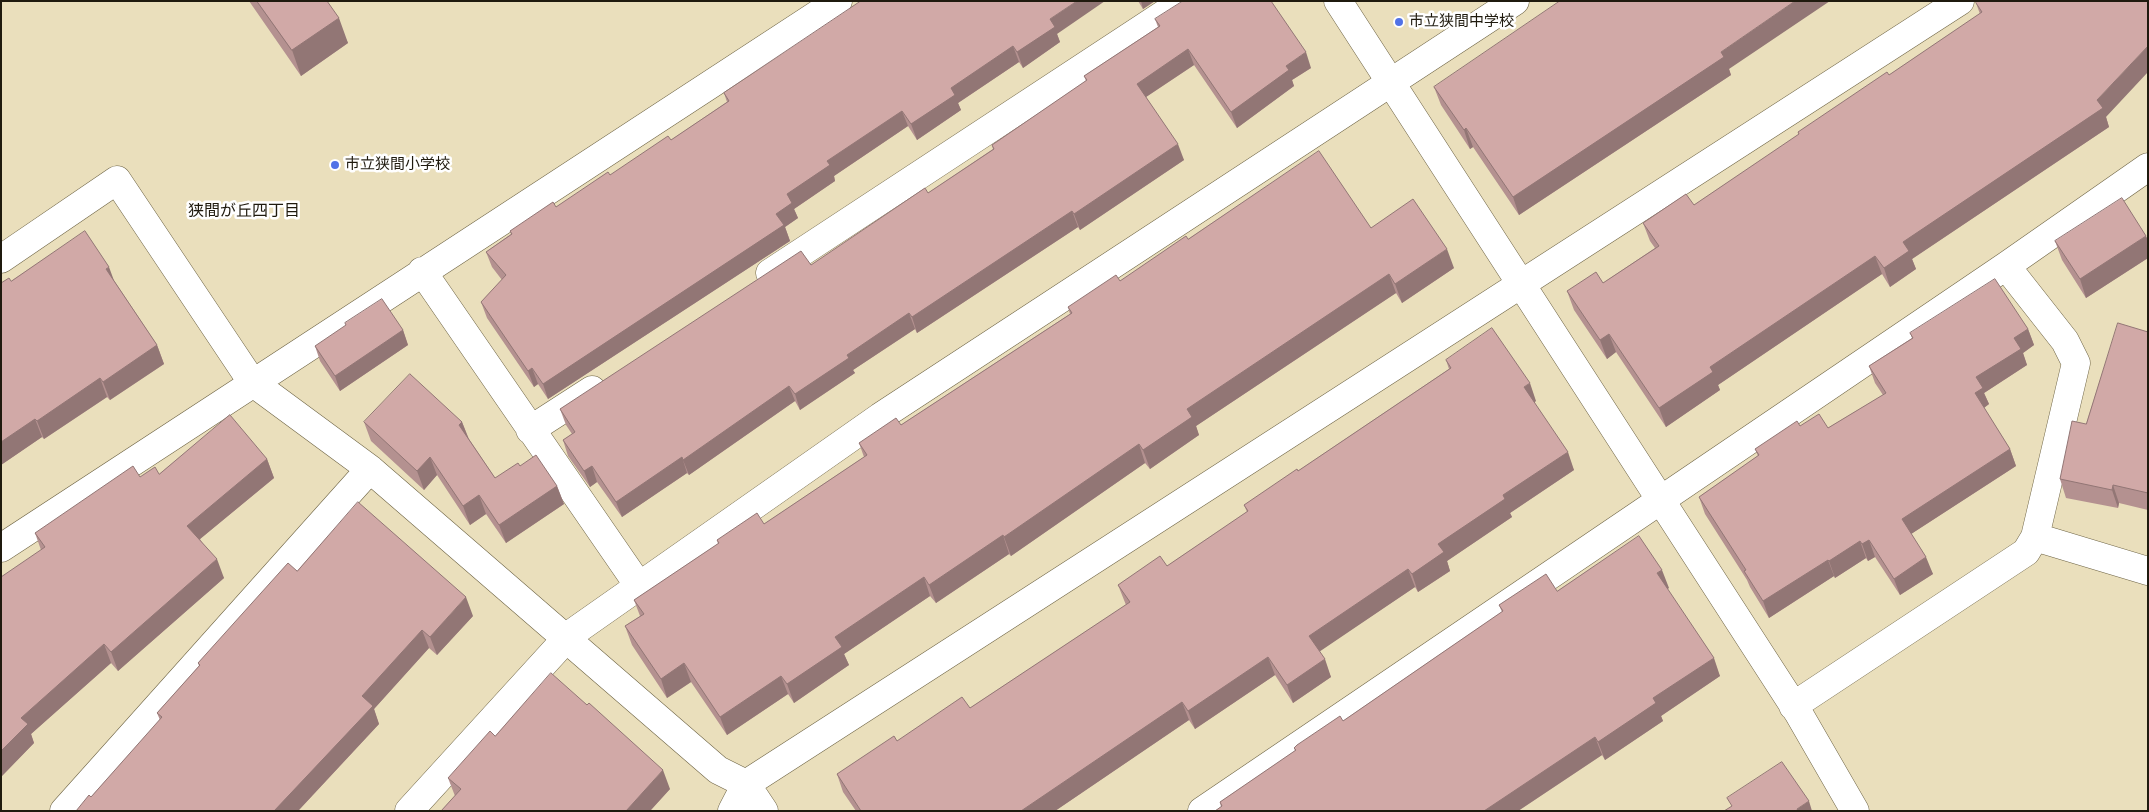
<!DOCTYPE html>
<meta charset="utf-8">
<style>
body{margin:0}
#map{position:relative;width:2149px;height:812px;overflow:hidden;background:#eadfbc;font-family:Roboto,sans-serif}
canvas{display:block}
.frame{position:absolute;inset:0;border:2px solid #1f1a0e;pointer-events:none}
</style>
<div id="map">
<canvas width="2149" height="812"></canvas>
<div class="frame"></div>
</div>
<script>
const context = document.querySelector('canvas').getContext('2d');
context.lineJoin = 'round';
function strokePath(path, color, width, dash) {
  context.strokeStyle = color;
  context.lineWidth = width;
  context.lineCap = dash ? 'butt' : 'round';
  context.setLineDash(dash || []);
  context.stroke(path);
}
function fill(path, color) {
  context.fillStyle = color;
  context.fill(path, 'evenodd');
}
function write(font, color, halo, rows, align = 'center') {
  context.font = font + ' Roboto,"Noto Sans JP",sans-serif';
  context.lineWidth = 5;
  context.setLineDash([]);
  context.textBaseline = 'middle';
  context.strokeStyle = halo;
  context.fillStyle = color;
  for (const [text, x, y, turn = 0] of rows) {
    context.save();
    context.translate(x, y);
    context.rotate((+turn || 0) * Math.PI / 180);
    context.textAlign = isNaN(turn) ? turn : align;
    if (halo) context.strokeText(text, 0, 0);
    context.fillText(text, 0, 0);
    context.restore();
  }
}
const minor = new Path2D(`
 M1338,1L1799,714L1855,811
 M1,259L117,180L252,382L370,469L718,770L746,784L1960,1
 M422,271L639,586
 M770,273L1184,1
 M530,430L592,390
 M2035,537L2148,571
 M1,548L838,1
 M1793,706L2026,552L2035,537L2076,363L2065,341L2006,266
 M64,811L370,469
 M732,811L746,784L764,811
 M1202,811L2006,266L2148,167`);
const tertiary = new Path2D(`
 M409,811L565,640V638L880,417L1515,1`);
strokePath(minor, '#6e6445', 29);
strokePath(tertiary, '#6e6445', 29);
strokePath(minor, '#fff', 28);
strokePath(tertiary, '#fff', 28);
fill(new Path2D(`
 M249,1H327L348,43L301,76Z
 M1138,1H1155L1143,9Z
 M1976,3L2106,117L2109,127L1912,259L1916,269L1890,287L1882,274L1718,385L1720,390L1666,427L1616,352L1607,359L1574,310L1567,291L1603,283L1655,248L1650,241L1643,223L1694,205L1799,135L1798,132L1889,75L1980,14Z
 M1155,19L1311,68L1292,80L1294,86L1237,128L1194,65L1146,97L1184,160L1080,230L1078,227L917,333L915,329L853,370L855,373L800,410L795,401L689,475L687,473L622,517L597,482L590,487L568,456L563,440L572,434L566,425L560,409L811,265L928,193L993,149L992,145L1086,81L1084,76L1158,27Z
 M1057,34L1060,42L1023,68L1019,62L958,103L961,110L917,140L908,126L834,176L835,181L794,209L798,218L785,227L790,241L548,399L538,384L534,387L487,318L481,302L502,280L492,267L486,252L511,234L510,231L556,207L671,140L727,102L724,93Z
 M1729,69L1731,75L1519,215L1473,147L1470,149L1441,105L1434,87Z
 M1371,228L1454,268L1402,303L1396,293L1196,426L1199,435L1150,469L1145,463L1011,556L1009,554L936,603L930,596L844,654L849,665L794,703L788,694L727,735L691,682L667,698L632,645L625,626L640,616L634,600L718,544L717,540L764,524L864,457L859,443L901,425L1070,314L1068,307L1120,281L1188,239Z
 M2148,240V258L2086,298L2062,260L2055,241Z
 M11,281L115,282L157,345L164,364L110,400L107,397L44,439L42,437L1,465Z
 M2028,329L2034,345L2023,353L2027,365L1984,393L1989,404L1984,408L2010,449L2016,466L1911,534L1933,574L1900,595L1875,557L1868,561L1866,558L1835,578L1834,576L1769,618L1750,587L1747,580L1705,514L1699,497L1758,456L1755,449L1800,426L1828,428L1883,395L1875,383L1869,366L1912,338L1910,333Z
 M403,330L408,345L340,391L320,361L315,346Z
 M2148,332V510L2119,503L2118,508L2066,498L2060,479L2086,424Z
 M1446,360L1536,401L1534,402L1574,470L1510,513L1512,517L1447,561L1450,571L1418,592L1415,587L1319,651L1331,677L1293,703L1275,675L1195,729L1189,720L1055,811H856L843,792L837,774L897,741L970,708L1126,605L1118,585L1167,566L1247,512L1244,505L1298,471L1449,369Z
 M364,422H462L469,439L495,478L520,466L557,486L564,504L506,543L486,514L470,525L437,475L424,490L371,441Z
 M267,459L274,478L200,539L224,578L118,671L111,663L31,734L34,743L1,777L41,550L35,533L159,474Z
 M1669,588L1667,589L1720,676L1661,716L1663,721L1605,760L1602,755L1518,811H1215L1221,807L1220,802L1295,751L1294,748L1343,721L1436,657L1502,612L1499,605L1557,591Z
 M473,616L437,655L429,648L374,709L379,724L298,811H76L91,797L160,720L157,713L199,666L198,663Z
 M495,736L670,789L650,811H441L455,796L448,778Z`), '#b49190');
fill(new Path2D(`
 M1077,1H1105L1057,34L1060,42L1023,68L1017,52L1050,19Z
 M1141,1H1155L1143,9Z
 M1795,1H1830L1729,69L1731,75L1519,215L1513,197L1721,52Z
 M339,18L348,43L301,76L292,50Z
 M1013,46L1019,62L958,103L961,110L917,140L911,124L951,88Z
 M2148,46V72L2106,117L2109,127L1912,259L1916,269L1890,287L1884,268L1903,242L2097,100Z
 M1188,49L1194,65L1143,99L1137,84Z
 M1306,52L1311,68L1292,80L1294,86L1237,128L1231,112L1286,66Z
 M902,111L908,126L834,176L835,181L794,209L798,218L785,227L790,241L548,399L543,384L776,214L787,194L827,161Z
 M1466,128L1473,147L1470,149L1464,130Z
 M1178,144L1184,160L1080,230L1074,214Z
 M1072,211L1078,227L917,333L912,317Z
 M2146,236L2148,240V258L2086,298L2080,279Z
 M1447,249L1454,268L1402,303L1395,284Z
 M1875,256L1882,274L1718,385L1720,390L1666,427L1659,408L1710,367Z
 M109,267L116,286L106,269Z
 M1389,274L1396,293L1196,426L1199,435L1150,469L1143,450L1187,409Z
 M909,313L915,329L853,370L855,373L800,410L795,394L847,355Z
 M2028,329L2034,345L2023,353L2027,365L1984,393L1989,404L1981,410L1975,393L1976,377L2014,338Z
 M403,330L408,345L340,391L335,376Z
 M1609,334L1616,352L1607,359L1600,340Z
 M157,345L164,364L110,400L103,382Z
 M532,368L538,384L534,387L528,371Z
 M100,378L107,397L44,439L37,421Z
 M1530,383L1536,401L1531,405L1524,387Z
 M789,386L795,401L689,475L683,460Z
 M35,419L42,437L1,465V442Z
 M462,422L469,440L459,425Z
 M1139,444L1145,463L1011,556L1004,537Z
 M2010,449L2016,466L1908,536L1902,519Z
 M1568,452L1574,470L1510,513L1512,517L1447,561L1450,571L1418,592L1412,574L1438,544L1503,495Z
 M430,457L437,475L424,490L417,471Z
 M682,457L687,473L622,517L616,502Z
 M267,459L274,478L194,544L187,526Z
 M592,466L597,482L590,487L584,471Z
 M2113,485L2119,503L2118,508L2112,490Z
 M557,486L564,504L506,543L499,525Z
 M479,495L486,514L470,525L463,506Z
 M1003,535L1009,554L936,603L929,585Z
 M1869,540L1875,557L1868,561L1862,544Z
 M1860,541L1866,558L1835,578L1829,561Z
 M1926,557L1933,574L1900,595L1894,579Z
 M217,559L224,578L118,671L111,652Z
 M1828,560L1834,576L1769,618L1763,601Z
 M1408,569L1415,587L1316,654L1309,636Z
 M1662,570L1669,588L1663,592L1657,573Z
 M924,577L930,596L844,654L849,665L794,703L787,684L835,637Z
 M466,597L473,616L437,655L430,637Z
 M422,630L429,648L374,709L379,724L298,811H274L362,696Z
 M104,644L111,663L31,734L34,743L1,777V751L21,718Z
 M1268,657L1275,675L1195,729L1188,711Z
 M1714,658L1720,676L1661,716L1663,721L1605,760L1598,742L1653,698Z
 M1325,659L1331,677L1293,703L1287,685Z
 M684,663L691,682L667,698L661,679Z
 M781,676L788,694L727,735L720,717Z
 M1182,702L1189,720L1055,811H1021Z
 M1595,737L1602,755L1518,811H1484Z
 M663,770L670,789L650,811H626Z
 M1809,801L1812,811H1797V809Z`), '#927675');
const building = new Path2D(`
 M257,1H327L339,18L292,50Z
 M861,1H1077L1050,19L1055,27L1017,52L1013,46L951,88L955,95L911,124L902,111L827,161L830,165L787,194L792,203L776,214L784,225L543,384L532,368L528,371L481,302L506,275L486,252L512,234L510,231L553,202L556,207L608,172L610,175L668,136L671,140L729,101L724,93Z
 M1183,1H1271L1306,52L1286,66L1289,70L1231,112L1188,49L1137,84L1178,144L1074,214L1072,211L912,317L909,313L847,355L849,358L795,394L789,386L683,460L682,457L616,502L592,466L584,471L563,440L575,432L560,409L801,251L811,265L925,188L928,193L994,149L992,145L1087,80L1084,76L1160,26L1155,19Z
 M1560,1H1795L1721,52L1724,57L1513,197L1466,128L1464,130L1434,87Z
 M1977,1H2148V46L2097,100L2103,108L1903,242L1909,251L1884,268L1875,256L1710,367L1713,372L1659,408L1609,334L1600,340L1567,291L1596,272L1603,283L1659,246L1643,223L1686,194L1694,205L1799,134L1798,132L1887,72L1889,75L1982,12L1976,3Z
 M1319,151L1371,228L1413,199L1447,249L1395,284L1389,274L1187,409L1192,417L1143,450L1139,444L1004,537L1003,535L929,585L924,577L835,637L842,647L787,684L781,676L720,717L684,663L661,679L625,626L644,614L634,600L719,543L717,540L757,513L764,524L867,455L859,443L896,418L901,425L1072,313L1068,307L1116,275L1120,281L1186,236L1188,239Z
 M2122,198L2146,236L2080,279L2055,241Z
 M85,231L109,267L106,269L157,345L103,382L100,378L37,421L35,419L1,442V283L9,278L11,281Z
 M1995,279L2028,329L2014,338L2021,349L1976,377L1983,388L1975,393L2010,449L1902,519L1926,557L1894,579L1869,540L1862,544L1860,541L1829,561L1828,560L1763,601L1744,571L1746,570L1699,497L1759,455L1755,449L1797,421L1800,426L1819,414L1828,428L1886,393L1869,366L1913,338L1910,333Z
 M382,299L403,330L335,376L315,346L346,325L345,323Z
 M2118,323L2148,332V493L2113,485L2112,490L2060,479L2072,421L2086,424Z
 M1492,328L1530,383L1524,387L1568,452L1503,495L1505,499L1438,544L1444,552L1412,574L1408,569L1309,636L1325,659L1287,685L1268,657L1188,711L1182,702L1021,811H861L837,774L894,736L897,741L962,697L970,708L1130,602L1118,585L1160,556L1167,566L1248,511L1244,505L1297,469L1298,471L1451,368L1446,360Z
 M410,374L462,422L459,425L495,478L518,463L520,466L536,455L557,486L499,525L479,495L463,506L430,457L417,471L364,422Z
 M230,415L267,459L187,526L217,559L111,652L104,644L21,718L28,724L1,751V577L45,547L35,533L133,466L140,477L155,467L159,474Z
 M358,502L466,597L430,637L422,630L362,696L373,706L274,811H76L89,795L91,797L162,717L157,713L200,665L198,663L288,563L297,571Z
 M1639,536L1662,570L1657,573L1714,658L1653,698L1656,703L1598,742L1595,737L1484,811H1215L1222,806L1220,802L1296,750L1294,748L1297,745L1340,716L1343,721L1436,657L1503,611L1499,605L1546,574L1557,591Z
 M551,673L587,705L589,703L663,770L626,811H441L461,789L448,778L490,731L495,736Z
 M1782,762L1809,801L1797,809L1798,811H1724L1732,806L1727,798Z`);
fill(building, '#d1a9a7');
strokePath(building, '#927675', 1);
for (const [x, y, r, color] of [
 [1399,22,5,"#5172e7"],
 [335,165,5,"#5172e7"]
]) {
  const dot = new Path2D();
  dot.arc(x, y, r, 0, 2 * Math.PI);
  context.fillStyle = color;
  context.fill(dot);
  strokePath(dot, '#fff', 2);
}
write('15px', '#1f1a0e', '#fff', [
 ["市立狭間中学校",1409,22],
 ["市立狭間小学校",345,165]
], 'left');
write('16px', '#1f1a0e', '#fff', [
 ["狭間が丘四丁目",244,212]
]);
</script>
